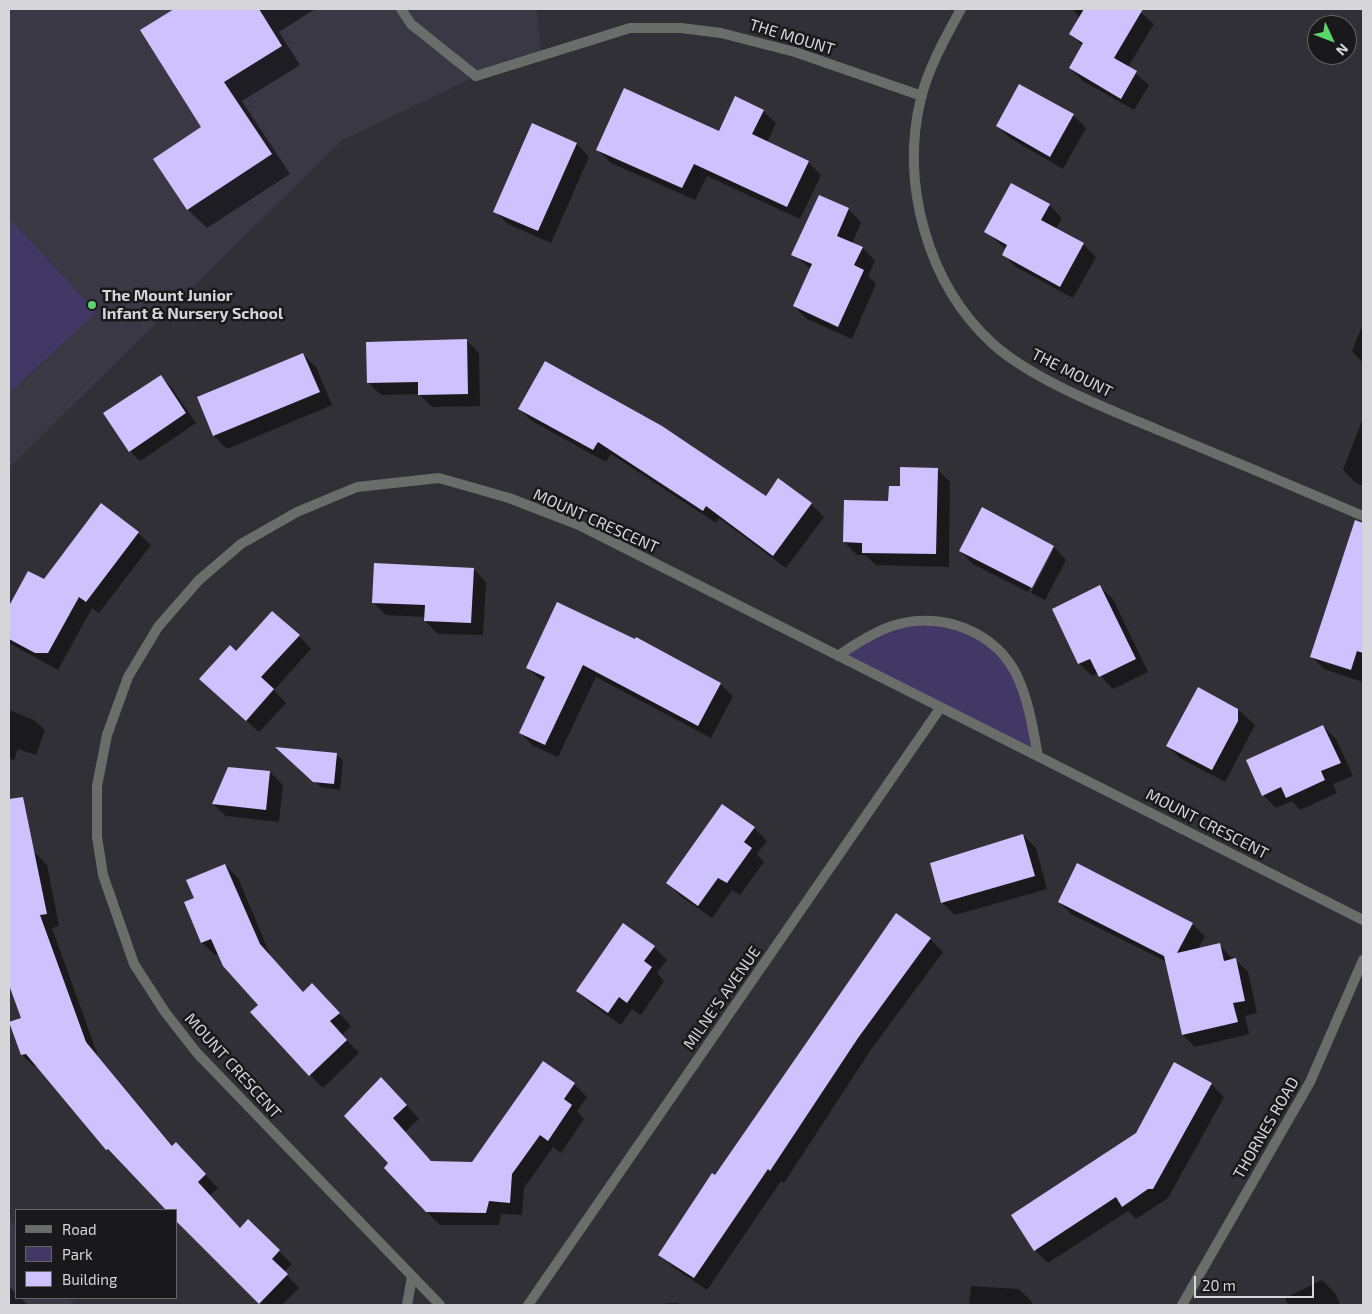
<!DOCTYPE html>
<style>
body{margin:0}
#map{position:relative;width:1372px;height:1314px;overflow:hidden;background:#313036;font-family:"Exo 2",sans-serif}
canvas{display:block}
.frame{position:absolute;inset:0;border:10px solid #d6d5d9;pointer-events:none}
.legend{position:absolute;left:15px;top:1209px;width:162px;height:90px;box-sizing:border-box;background:#19181b;border:1px solid #656467;margin:0;padding:6px 9px;list-style:none;font-size:15px;color:#d6d5d9}
.legend li{display:flex;align-items:center;gap:10px;height:25px}
.legend b{width:25px;border:1px solid #656467}
.north{position:absolute;left:1307px;top:15px;width:50px;height:50px;box-sizing:border-box;background:#19181b;border:1px solid #656467;border-radius:50%;rotate:133deg;font-size:14px;font-weight:700;line-height:20px;text-align:center;color:#d6d5d9}
.north::after{content:'';display:block;margin:auto;width:18px;height:22px;background:#5cd56d;clip-path:polygon(50% 0,100% 100%,50% 72%,0 100%)}
.scale{position:absolute;left:1194px;top:1276px;width:120px;height:22px;box-sizing:border-box;border:2px solid #d6d5d9;border-top:0;padding-left:6px;font-size:15px;line-height:18px;white-space:nowrap;color:#d6d5d9;-webkit-text-stroke:4px #19181b;paint-order:stroke}
</style>
<div id="map">
<canvas width="1372" height="1314"></canvas>
<div class="frame"></div>
<ul class="legend">
<li><b style="height:6px;background:#6b6d6b"></b>Road</li>
<li><b style="height:14px;background:#433765"></b>Park</li>
<li><b style="height:14px;background:#cdc1fe"></b>Building</li>
</ul>
<div class="north">N</div>
<div class="scale">20 m</div>
</div>
<script>
const context = document.querySelector('canvas').getContext('2d');
context.lineJoin = 'round';
function fill(path, color) {
  context.fillStyle = color;
  context.fill(path, 'evenodd');
}
function strokePath(path, color, width, dash) {
  context.strokeStyle = color;
  context.lineWidth = width;
  context.lineCap = dash ? 'butt' : 'round';
  context.setLineDash(dash || []);
  context.stroke(path);
}
function write(font, color, halo, rows, align = 'center') {
  context.font = font + ' "Exo 2",sans-serif';
  context.lineWidth = 5;
  context.setLineDash([]);
  context.textBaseline = 'middle';
  context.strokeStyle = halo;
  context.fillStyle = color;
  for (const [text, x, y, turn = 0] of rows) {
    context.save();
    context.translate(x, y);
    context.rotate((+turn || 0) * Math.PI / 180);
    context.textAlign = isNaN(turn) ? turn : align;
    if (halo) context.strokeText(text, 0, 0);
    context.fillText(text, 0, 0);
    context.restore();
  }
}
fill(new Path2D(`
 M9,9H537L541,55L476,76L341,141L9,468Z
 M9,1218L16,1228V1298H69L75,1305H9Z`), '#3a3844');
fill(new Path2D(`
 M9,218L96,312L9,393Z
 M917,621L976,633L1018,678L1038,756L838,656L863,639Z`), '#433765');
fill(new Path2D(`
 M177,9H315L279,32L300,65L242,101L290,174L207,228L188,210L155,160L203,128L142,30Z
 M1074,9H1137L1154,24L1128,67L1149,85L1134,110L1083,81L1070,68L1083,46L1071,34L1080,18L1073,10Z
 M763,111L776,123L767,143L808,162L821,175L800,219L707,176L695,200L611,163L598,150L720,132Z
 M1073,115L1086,128L1063,169L1010,138L997,126Z
 M533,125L577,144L589,157L551,243L508,224L495,212Z
 M1012,185L1049,205L1062,218L1056,229L1083,244L1096,257L1073,298L1016,267L1003,254L1006,249L986,232Z
 M819,196L848,209L861,222L852,244L863,248L875,261L868,276L876,284L852,339L807,319L794,306L811,269L793,254Z
 M1363,324V363L1352,351Z
 M466,340L479,353L480,406L432,407L419,394L381,395L368,382Z
 M303,354L316,367L332,405L227,449L214,436L199,398Z
 M161,377L171,387L196,423L140,461L130,451Z
 M519,409L766,497L779,480L811,504L824,517L786,568L719,518L716,523L611,454L606,462L532,421Z
 M1363,418V486L1356,483L1343,470Z
 M937,469L950,482L949,567L876,565L865,555H857L844,542L890,503L901,487Z
 M983,509L1054,547L1066,560L1045,600L1031,593L1054,549H1051L1028,592L973,564L960,551Z
 M138,533L151,545L99,613L92,608L58,670L9,643V608L29,573L44,581Z
 M1346,553L1363,559V682L1324,669L1311,656Z
 M473,569L486,582L483,635L438,634L425,621V617L386,615L373,602Z
 M1100,587L1113,599L1148,672L1113,689L1098,673L1092,676L1079,663Z
 M557,604L720,684L733,696L711,738L596,677L558,757L533,746L521,733L544,682L527,668Z
 M299,636L311,649L274,690L286,703L259,732L214,692L236,652Z
 M1198,689L1242,713L1255,725L1225,782L1180,758L1167,745Z
 M9,710L34,720L45,730L36,755L18,749L14,760L9,758Z
 M1323,726L1336,739L1353,776L1333,784L1337,793L1300,810L1292,801L1276,808L1263,795Z
 M283,753L337,755L343,761L340,790L321,787Z
 M270,772L283,785L279,822L226,816L213,804Z
 M754,828L767,841L757,854L764,862L740,895L732,890L712,918L680,896L668,883Z
 M1023,835L1036,848L1047,889L955,915L942,902L931,862Z
 M13,838L34,852L47,865L59,926L52,928L98,1056L173,1146L188,1157L218,1188L209,1196L241,1229L248,1221L292,1264L284,1272L299,1288L282,1305H261L176,1220V1210H167L107,1149L38,1066L35,1067L22,1055V1018L9,981V839Z
 M225,865L238,878L272,959L304,993L325,998L351,1026L342,1035L359,1053L323,1088L310,1075L260,1005L219,954L215,955L202,943L185,903L195,899Z
 M1059,902L1192,924L1205,936L1198,949L1219,944L1233,960L1235,959L1248,972L1257,1013L1245,1016L1249,1034L1195,1047L1183,1035L1167,962L1071,914Z
 M930,939L943,952L870,1051L784,1183L781,1181L707,1290L673,1267L660,1254L715,1177Z
 M654,947L667,960L657,973L664,981L641,1015L632,1009L621,1025L590,1003L577,991Z
 M543,1063L574,1084L587,1097L577,1111L584,1119L561,1153L553,1147L524,1188L522,1215L501,1214L499,1225H440L426,1211L390,1163L394,1091L419,1119L405,1132L432,1162L472,1163Z
 M1211,1084L1224,1097L1168,1198L1136,1219L1128,1211L1048,1263L1035,1250Z
 M1322,1280L1335,1293L1340,1305H1288L1285,1298Z
 M9,1286L16,1293V1298H21L28,1305H9Z
 M971,1286L1019,1289L1032,1302V1305H969Z
 M678,1303L680,1305H633Z`), '#0007');
fill(new Path2D(`
 M174,9H259L282,46L224,82L272,154L187,210L153,159L201,127L140,30Z
 M1084,9H1143L1114,58L1137,71L1121,99L1069,68L1083,43L1069,34Z
 M1019,84L1074,114L1050,157L996,126Z
 M624,88L719,131L735,96L764,110L752,134L809,161L787,207L694,164L682,188L596,150Z
 M532,123L577,143L538,231L493,212Z
 M1011,183L1050,204L1041,220L1084,243L1060,287L1002,255L1007,245L984,232Z
 M819,195L849,208L837,236L863,247L854,265L864,270L838,327L793,306L812,264L791,255Z
 M467,339L468,394L418,395V382L367,383L366,342Z
 M303,353L320,392L213,436L197,397Z
 M545,361L662,426L766,496L778,478L812,503L773,556L706,506L703,511L598,442L593,450L518,409Z
 M161,375L186,413L129,452L103,413Z
 M900,467L938,468L936,554L862,553V543L843,542L844,500L888,501L889,486H900Z
 M101,503L139,532L86,602L79,597L48,653H35L9,639V606L28,571L44,579Z
 M982,507L1054,546L1032,588L959,551Z
 M1355,520L1363,523V653L1357,651L1351,670L1310,657Z
 M374,563L474,568L471,623L424,621L425,605L372,603Z
 M1100,585L1136,659L1099,677L1090,659L1078,664L1052,609Z
 M557,602L635,639L636,637L721,683L698,726L583,665L545,745L519,733L545,677L526,668Z
 M272,611L300,635L261,677L274,689L246,721L199,679L230,645L236,651Z
 M1198,687L1238,709V721L1212,770L1166,746Z
 M1323,725L1341,763L1321,771L1325,780L1286,798L1281,787L1262,796L1246,760Z
 M275,747L337,753L334,784L313,782Z
 M228,767L270,771L266,810L212,804Z
 M23,797L47,914L40,915L86,1042L172,1146L176,1142L206,1174L198,1182L240,1228L248,1219L280,1250L272,1259L288,1274L259,1304L176,1221V1210H166L108,1149L106,1150L26,1054L21,1055L9,1022L21,1018L9,985V799Z
 M722,804L755,827L744,842L752,848L727,883L718,878L698,906L666,883Z
 M1023,834L1035,876L941,903L930,863Z
 M1077,863L1193,923L1177,953L1220,943L1224,961L1236,958L1245,1001L1233,1003L1238,1022L1182,1035L1164,956L1058,902Z
 M225,864L260,944L303,992L312,983L340,1013L330,1021L347,1040L309,1076L250,1012L258,1005L223,966L211,939L201,943L184,902L194,898L186,880Z
 M896,913L931,938L858,1038L770,1171L768,1169L694,1278L658,1255L712,1173L715,1175Z
 M623,923L655,946L644,961L652,967L627,1003L619,997L608,1013L576,991Z
 M543,1061L575,1083L564,1099L572,1105L548,1141L540,1135L512,1174L510,1203L489,1201L486,1213L426,1212L384,1168L388,1163L344,1116L381,1077L407,1105L393,1118L431,1161L472,1162Z
 M1174,1062L1212,1083L1153,1189H1148L1122,1207L1116,1197L1034,1251L1011,1215L1136,1133Z`), '#cdc1fe');
strokePath(new Path2D(`
 M401,9L411,24L476,76`), '#6b6d6b', 10);
strokePath(new Path2D(`
 M961,9C946,37 929,66 921,98C900,183 927,284 993,344C1033,380 1108,409 1158,430C1227,458 1295,487 1363,516
 M476,76L630,28H681L721,33L795,52L922,96
 M838,656C855,644 872,633 892,626C940,610 997,631 1018,678C1029,702 1033,730 1038,756
 M407,1305L412,1277
 M440,1305L197,1053L165,1012L134,964L103,875L97,837V786L107,735L128,677L158,627L199,580L241,544L297,512L357,487L439,478L509,498L579,525L1363,920
 M528,1305L941,707`), '#6b6d6b', 10);
strokePath(new Path2D(`
 M1182,1305L1310,1082L1363,960`), '#6b6d6b', 10);
for (const [x, y, r, color] of [
 [92,305,5,"#5cd56d"]
]) {
  const dot = new Path2D();
  dot.arc(x, y, r, 0, 2 * Math.PI);
  context.fillStyle = color;
  context.fill(dot);
  strokePath(dot, '#19181b', 2);
}
write('16px', '#d6d5d9', '#19181b', [
 ["THE MOUNT",792,37,17],
 ["THE MOUNT",1072,373,27],
 ["MOUNT CRESCENT",596,521,24],
 ["MOUNT CRESCENT",1207,824,27],
 ["MILNE'S AVENUE",722,998,-55],
 ["MOUNT CRESCENT",233,1066,48],
 ["THORNES ROAD",1266,1128,-60]
]);
write('bold 16px', '#d6d5d9', '#19181b', [
 ["The Mount Junior",102,296],
 ["Infant & Nursery School",102,314]
], 'left');
</script>
